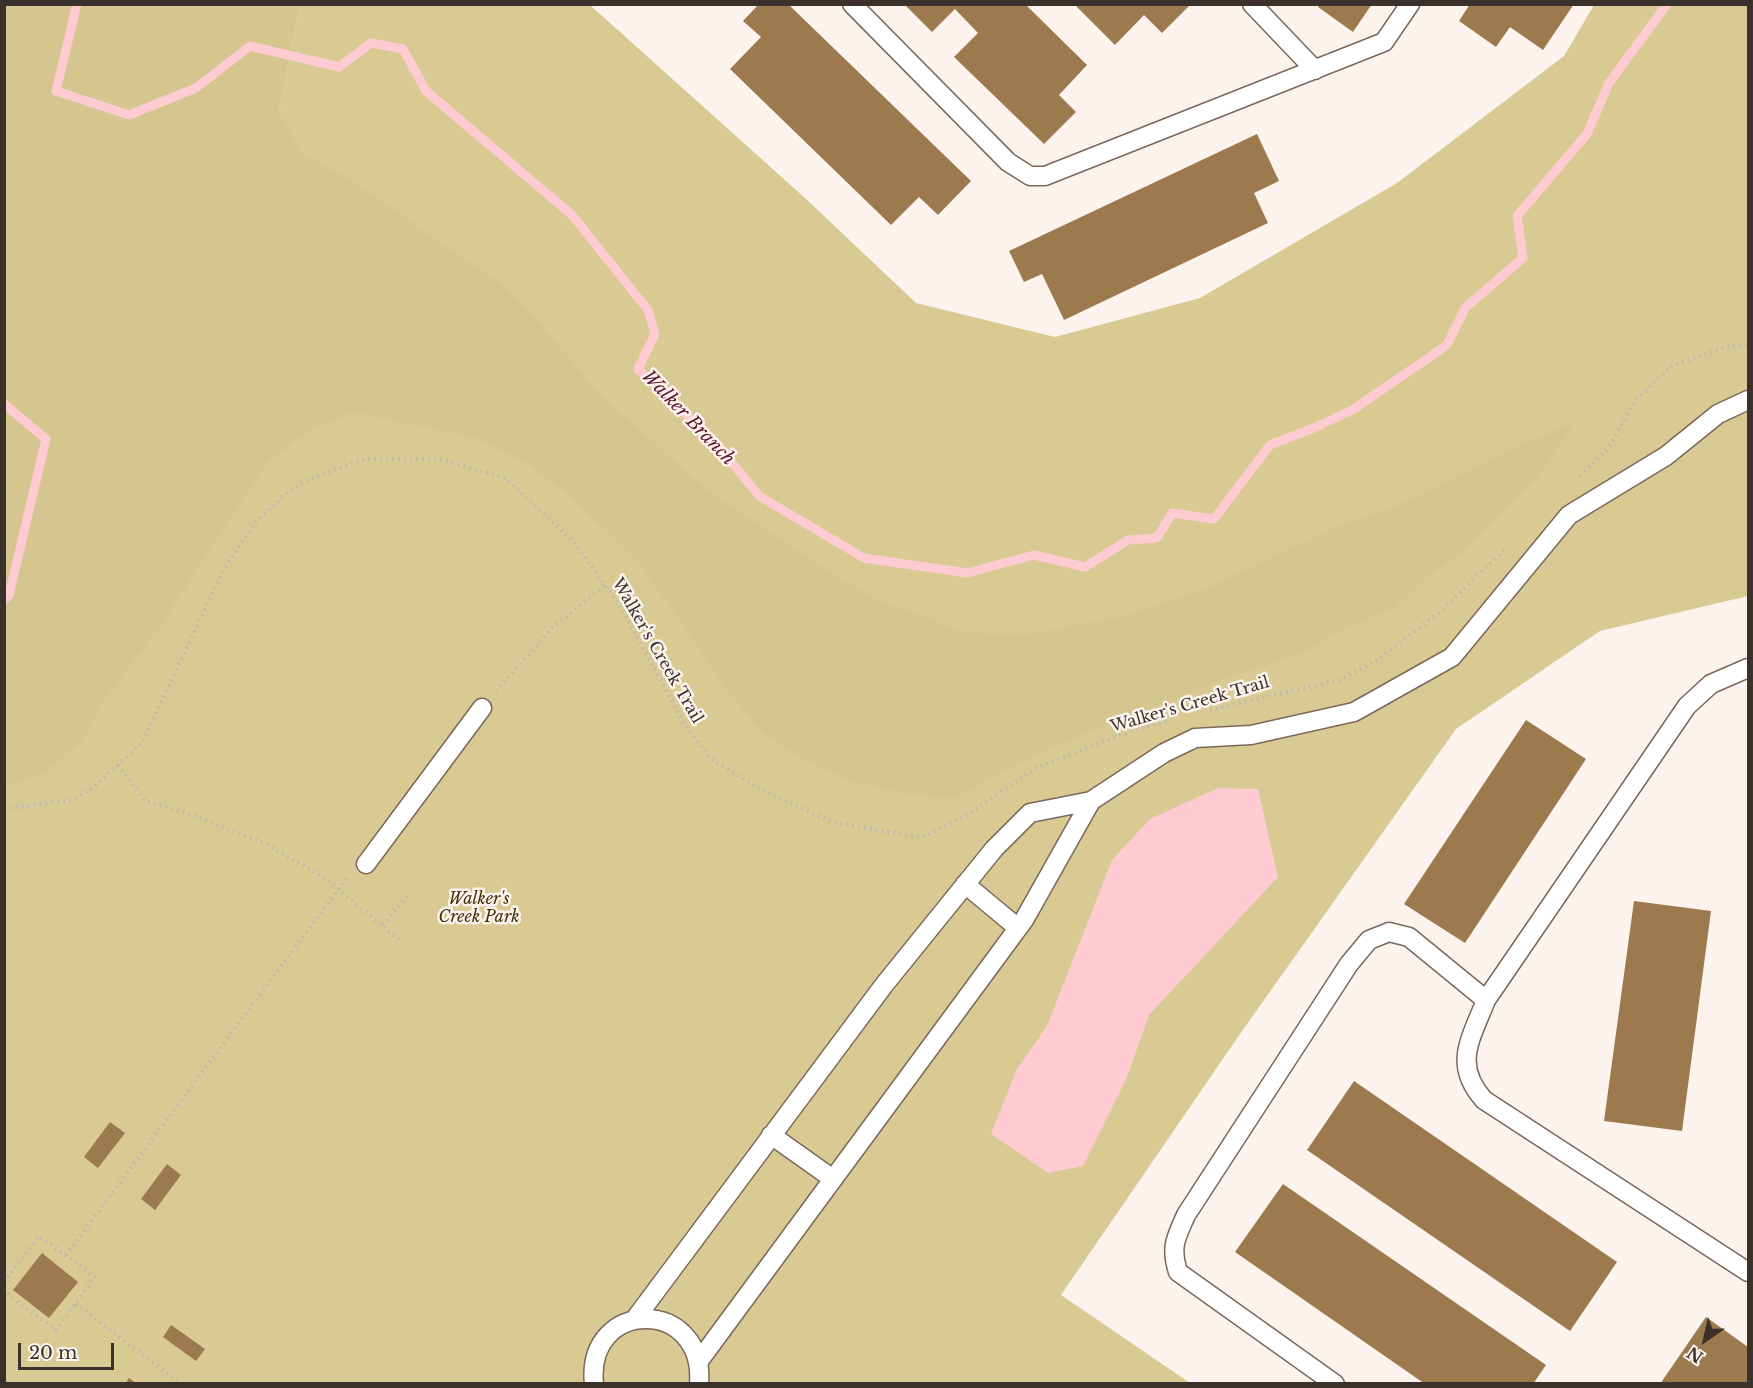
<!DOCTYPE html>
<style>
body{margin:0}
#map{position:relative;width:1753px;height:1388px;overflow:hidden;background:#fdf3ee;font-family:"Libre Baskerville",serif}
canvas{display:block}
.frame{position:absolute;inset:0;border:6px solid #3b312c;pointer-events:none}
.north{position:absolute;left:1675px;top:1310px;width:60px;height:60px;-webkit-text-stroke:4px #fdf3ee;paint-order:stroke;rotate:214deg;font-size:16px;font-weight:700;line-height:24px;text-align:center;color:#3b312c}
.north::after{content:'';display:block;margin:auto;width:21px;height:27px;background:#3b312c;clip-path:polygon(50% 0,100% 100%,50% 72%,0 100%)}
.scale{position:absolute;left:18px;top:1343px;width:96px;height:27px;box-sizing:border-box;border:3px solid #3b312c;border-top:0;padding-left:8px;font-size:18px;line-height:21px;white-space:nowrap;color:#3b312c;-webkit-text-stroke:4px #fdf3ee;paint-order:stroke}
</style>
<div id="map">
<canvas width="1753" height="1388"></canvas>
<div class="frame"></div>
<div class="north">N</div>
<div class="scale">20 m</div>
</div>
<script>
const context = document.querySelector('canvas').getContext('2d');
context.lineJoin = 'round';
function fill(path, color) {
  context.fillStyle = color;
  context.fill(path, 'evenodd');
}
function strokePath(path, color, width, dash) {
  context.strokeStyle = color;
  context.lineWidth = width;
  context.lineCap = dash ? 'butt' : 'round';
  context.setLineDash(dash || []);
  context.stroke(path);
}
function write(font, color, halo, rows, align = 'center') {
  context.font = font + ' "Libre Baskerville",serif';
  context.lineWidth = 5;
  context.setLineDash([]);
  context.textBaseline = 'middle';
  context.strokeStyle = halo;
  context.fillStyle = color;
  for (const [text, x, y, turn = 0] of rows) {
    context.save();
    context.translate(x, y);
    context.rotate((+turn || 0) * Math.PI / 180);
    context.textAlign = isNaN(turn) ? turn : align;
    if (halo) context.strokeText(text, 0, 0);
    context.fillText(text, 0, 0);
    context.restore();
  }
}
fill(new Path2D(`
 M300,5H590L805,198L916,303L1055,337L1200,298L1397,183L1564,56L1594,5H1748V596L1600,631L1456,729L1240,1034L1061,1295L1190,1383H5L4,529L279,112Z`), '#d9ca93');
fill(new Path2D(`
 M5,4L300,5L279,112L300,152L340,174L497,280L534,316L601,396L706,489L868,596L965,632L1017,636L1115,618L1167,602L1212,586L1344,523L1391,509L1529,441L1575,423L1535,479L1469,547L1428,577L1392,610L1346,627L1303,653L1212,684L1075,738L1029,758L953,799L902,793L854,782L807,762L762,731L728,691L639,562L565,492L525,462L477,438L353,412L309,431L268,461L161,625L103,701L82,741L44,773L5,787Z`), '#d5c68f');
fill(new Path2D(`
 M1218,788L1258,789L1278,877L1149,1015L1127,1077L1083,1166L1048,1173L991,1134L1017,1069L1047,1026L1112,860L1150,819Z`), '#ffcbd3');
strokePath(new Path2D(`
 M77,4L56,91L129,115L196,88L250,46L339,67L371,43L403,49L426,91L572,215L648,310L655,334L638,369L717,444L759,496L864,558L967,573L1034,555L1085,567L1128,540L1157,538L1172,513L1214,519L1270,445L1314,428L1354,409L1447,345L1465,308L1523,258L1517,216L1587,134L1609,83L1667,4
 M4,404L46,439L9,595L4,600`), '#ffcbd3', 9);
fill(new Path2D(`
 M759,4H788L971,181L938,215L919,197L891,225L730,69L761,37L743,21Z
 M904,4H1025L1087,65L1059,95L1076,112L1044,144L954,57L978,33L955,9L932,32Z
 M1074,4H1191L1162,33L1144,15L1115,45Z
 M1320,4H1372L1353,32L1318,7Z
 M1470,4H1574L1543,50L1510,27L1496,47L1459,21Z
 M1257,134L1279,181L1254,193L1268,223L1064,320L1042,274L1024,282L1009,251Z
 M1526,720L1586,759L1465,943L1404,904Z
 M1634,901L1711,911L1682,1131L1604,1121Z
 M1354,1081L1617,1262L1570,1331L1307,1150Z
 M110,1122L125,1133L98,1168L84,1157Z
 M167,1164L181,1175L155,1210L141,1199Z
 M1283,1184L1546,1365L1533,1384H1425L1235,1252Z
 M42,1253L78,1282L49,1318L13,1290Z
 M1706,1317L1748,1347V1384H1660Z
 M171,1325L205,1349L196,1361L163,1337Z
 M129,1378L137,1384H125Z`), '#9d7a4e');
const lane = new Path2D(`
 M852,4L1008,162L1030,176H1045L1384,42L1410,4
 M1252,4L1315,70
 M1748,668L1711,684L1687,706L1486,1000C1471,1039 1452,1064 1484,1100L1748,1272
 M366,864L482,708
 M965,884L1018,928
 M771,1135L833,1179
 M635,1319L884,985L994,849L1030,813L1091,801L1164,753L1195,738L1251,735L1354,712L1452,657L1569,515L1666,456L1718,414L1748,400
 M699,1361L1024,920L1091,801
 M594,1384C585,1298 706,1297 699,1384
 M1335,1384L1178,1272C1170,1246 1176,1238 1186,1215L1349,964L1369,940L1389,932L1409,937L1486,1000`);
strokePath(lane, '#7c675b', 21);
strokePath(new Path2D(`
 M1580,476L1608,449L1634,402L1671,366L1726,347L1748,344
 M496,691L552,628L605,585
 M1210,710L1339,680L1376,661L1440,612L1504,550
 M118,765L146,801L190,814L266,844L328,880L400,941
 M4,809L72,800L93,788L142,743L224,569L253,525L287,493L303,482L364,459H438L506,478L577,546L622,609L684,724L711,759L759,788L832,822L921,838L967,815L1036,768L1134,730L1168,721
 M383,925L407,896
 M66,1255L347,878
 M4,1282L39,1236L95,1277L56,1330L4,1292
 M76,1304L181,1384`), '#c0b6b1', 4, [1.5, 4.5]);
strokePath(lane, '#fff', 18);
write('16px', '#3b312c', '#fdf3ee', [
 ["Walker's Creek Trail",657,651,60],
 ["Walker's Creek Trail",1190,705,-16]
]);
write('italic 16px', '#3c3103', '#fdf3ee', [
 ["Walker's",479,899],
 ["Creek Park",479,917]
]);
write('italic 18px', '#5d152a', '#fdf3ee', [
 ["Walker Branch",688,418,46]
]);
</script>
